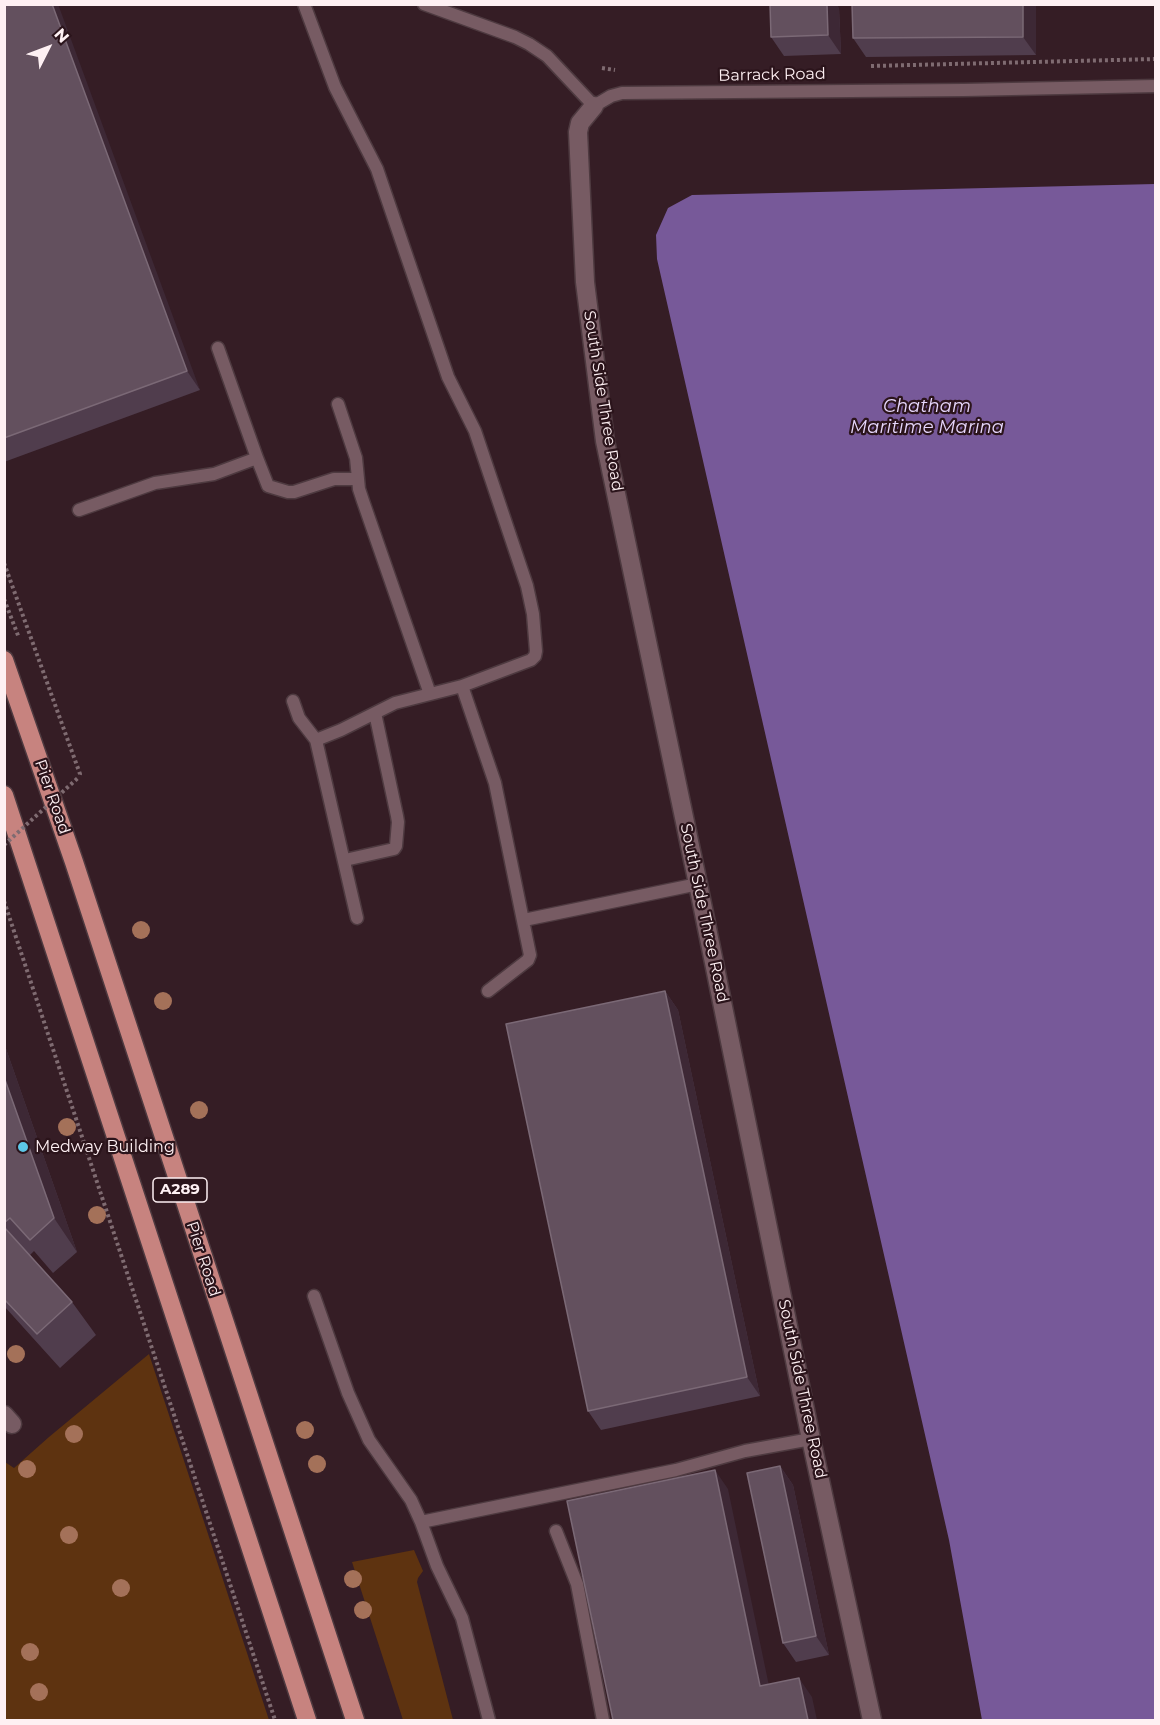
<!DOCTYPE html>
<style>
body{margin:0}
#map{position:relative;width:1160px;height:1725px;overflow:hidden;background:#351d25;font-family:Montserrat,sans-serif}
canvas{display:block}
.frame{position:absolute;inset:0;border:6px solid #fef0f3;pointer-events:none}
.north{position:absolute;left:18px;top:18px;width:60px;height:60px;-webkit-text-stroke:4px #2b141b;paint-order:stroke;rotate:48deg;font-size:16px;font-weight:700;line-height:24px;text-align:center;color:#fef0f3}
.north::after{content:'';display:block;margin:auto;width:21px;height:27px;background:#fef0f3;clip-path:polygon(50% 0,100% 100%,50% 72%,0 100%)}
</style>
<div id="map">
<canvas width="1160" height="1725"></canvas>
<div class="frame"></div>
<div class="north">N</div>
</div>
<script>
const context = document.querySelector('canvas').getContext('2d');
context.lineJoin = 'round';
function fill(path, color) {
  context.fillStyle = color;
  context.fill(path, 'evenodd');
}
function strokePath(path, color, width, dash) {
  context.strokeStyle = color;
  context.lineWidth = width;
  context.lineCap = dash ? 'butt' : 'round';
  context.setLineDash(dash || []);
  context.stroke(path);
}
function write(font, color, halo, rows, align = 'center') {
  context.font = font + ' Montserrat,sans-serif';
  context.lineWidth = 4.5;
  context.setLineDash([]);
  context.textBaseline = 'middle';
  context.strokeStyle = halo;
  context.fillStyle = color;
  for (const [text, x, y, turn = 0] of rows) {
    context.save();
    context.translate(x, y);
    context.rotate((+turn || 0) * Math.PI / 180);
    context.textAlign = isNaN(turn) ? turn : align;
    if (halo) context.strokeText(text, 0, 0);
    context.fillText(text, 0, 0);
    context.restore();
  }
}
fill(new Path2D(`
 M149,1354L269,1720H5V1462L14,1468L49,1437Z
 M414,1550L423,1571L418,1578L417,1582L453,1720H403L352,1562Z`), '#5e3310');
fill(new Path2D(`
 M1155,184V1720H982L949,1540L657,259L656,235L668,208L692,195Z`), '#775999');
const lane = new Path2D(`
 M304,4L335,87L377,169L448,377L475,431L527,586L533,614L536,651L535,656L531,660L462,686
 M424,4L515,37L529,44L547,56L594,106L611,96L622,93L964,90L1156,86
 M338,404L356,458L359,489L363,501L430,694
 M257,458L268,486L288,492H294L334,479H358
 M79,510L155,483L214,474L257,458L218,348
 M293,701L299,718L316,740
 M345,860L394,849L396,846L398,822L397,816L375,713
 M357,918L316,740L341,730L395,703L462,686L495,783L530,955L528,960L488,991
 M524,920L698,884
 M314,1296L348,1393L369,1440L411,1500L421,1522
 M556,1531L577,1584L603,1720
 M489,1720L462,1618L437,1566L421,1522L676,1470L745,1451L811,1439`);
const street = new Path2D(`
 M594,106L580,123L578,132L585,282L605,441L698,884L811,1439L872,1720
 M4,1415L12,1424`);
const primary = new Path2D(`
 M4,660L74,862L355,1720
 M4,795L307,1720`);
strokePath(lane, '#4e3a40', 15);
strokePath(street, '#4e3a40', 21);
strokePath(primary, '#4e3a40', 21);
strokePath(new Path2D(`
 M871,66L1156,59
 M602,68L615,70
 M4,563L80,774L79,777
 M4,599L19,638
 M4,901L275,1720`), '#7f6b71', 4, [3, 3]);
strokePath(lane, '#775b63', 12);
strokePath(street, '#775b63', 18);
strokePath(primary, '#c7837f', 18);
strokePath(new Path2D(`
 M4,845L79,777`), '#7f6b71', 4, [3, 3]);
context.fillStyle = '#a47159';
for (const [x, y] of [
 [141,930],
 [163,1001],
 [199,1110],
 [67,1127],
 [97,1215],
 [16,1354],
 [305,1430],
 [74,1434],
 [317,1464],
 [27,1469],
 [69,1535],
 [353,1579],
 [121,1588],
 [363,1610],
 [30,1652],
 [39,1692]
]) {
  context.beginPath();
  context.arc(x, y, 9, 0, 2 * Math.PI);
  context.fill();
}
fill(new Path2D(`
 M4,4L200,390L4,462Z
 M852,4H1036V55L866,57L853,38Z
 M839,8L841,54L784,56L771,37Z
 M665,991L678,1010L760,1396L601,1430L588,1411Z
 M4,1043L77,1252L53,1273L34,1251L30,1255L72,1302L96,1335L60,1368L4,1306Z
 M780,1466L793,1485L829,1655L796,1662L783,1643Z`), '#503d4d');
fill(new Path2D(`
 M52,4H58L200,390L187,371Z
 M827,4H837L839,8L841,54L828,35Z
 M1023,4H1036V55L1023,37Z
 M665,991L678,1010L760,1396L747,1377Z
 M4,1043L77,1252L54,1218L4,1077Z
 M780,1466L793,1485L829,1655L816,1636Z
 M715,1470L728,1489L773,1705L760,1686Z
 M799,1678L812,1697L817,1720H808Z`), '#3d2835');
const building = new Path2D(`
 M4,4H52L187,371L4,438Z
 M770,4H827L828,35L771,37Z
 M852,4H1023V37L853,38Z
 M665,991L747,1377L588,1411L506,1024Z
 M4,1077L54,1218L30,1240L10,1218L4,1223Z
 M4,1227L72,1302L37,1334L4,1299Z
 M780,1466L816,1636L783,1643L747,1473Z
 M715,1470L760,1686L799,1678L808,1720H613L567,1501Z`);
fill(building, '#63505e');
strokePath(building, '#7b6976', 1.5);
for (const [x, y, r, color] of [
 [23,1147,6,"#5cc7e7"]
]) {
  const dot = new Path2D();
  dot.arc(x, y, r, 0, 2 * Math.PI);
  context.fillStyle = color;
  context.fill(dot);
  strokePath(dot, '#2b141b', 2);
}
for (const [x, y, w] of [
 [180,1190,54]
]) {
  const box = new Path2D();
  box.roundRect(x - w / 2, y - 12, w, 24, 4.5);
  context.fillStyle = '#2b141b';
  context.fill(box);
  strokePath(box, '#fef0f3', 1.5);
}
write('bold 15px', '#fef0f3', null, [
 ["A289",180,1190]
]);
write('16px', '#fef0f3', '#2b141b', [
 ["Barrack Road",772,75,-1],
 ["South Side Three Road",603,401,81],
 ["Pier Road",52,797,71],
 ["South Side Three Road",704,913,78],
 ["Pier Road",203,1259,72],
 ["South Side Three Road",802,1389,78]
]);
write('16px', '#fef0f3', '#2b141b', [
 ["Medway Building",35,1147]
], 'left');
write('italic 18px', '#e7d7fd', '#2b141b', [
 ["Chatham",927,407],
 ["Maritime Marina",927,428]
]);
</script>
